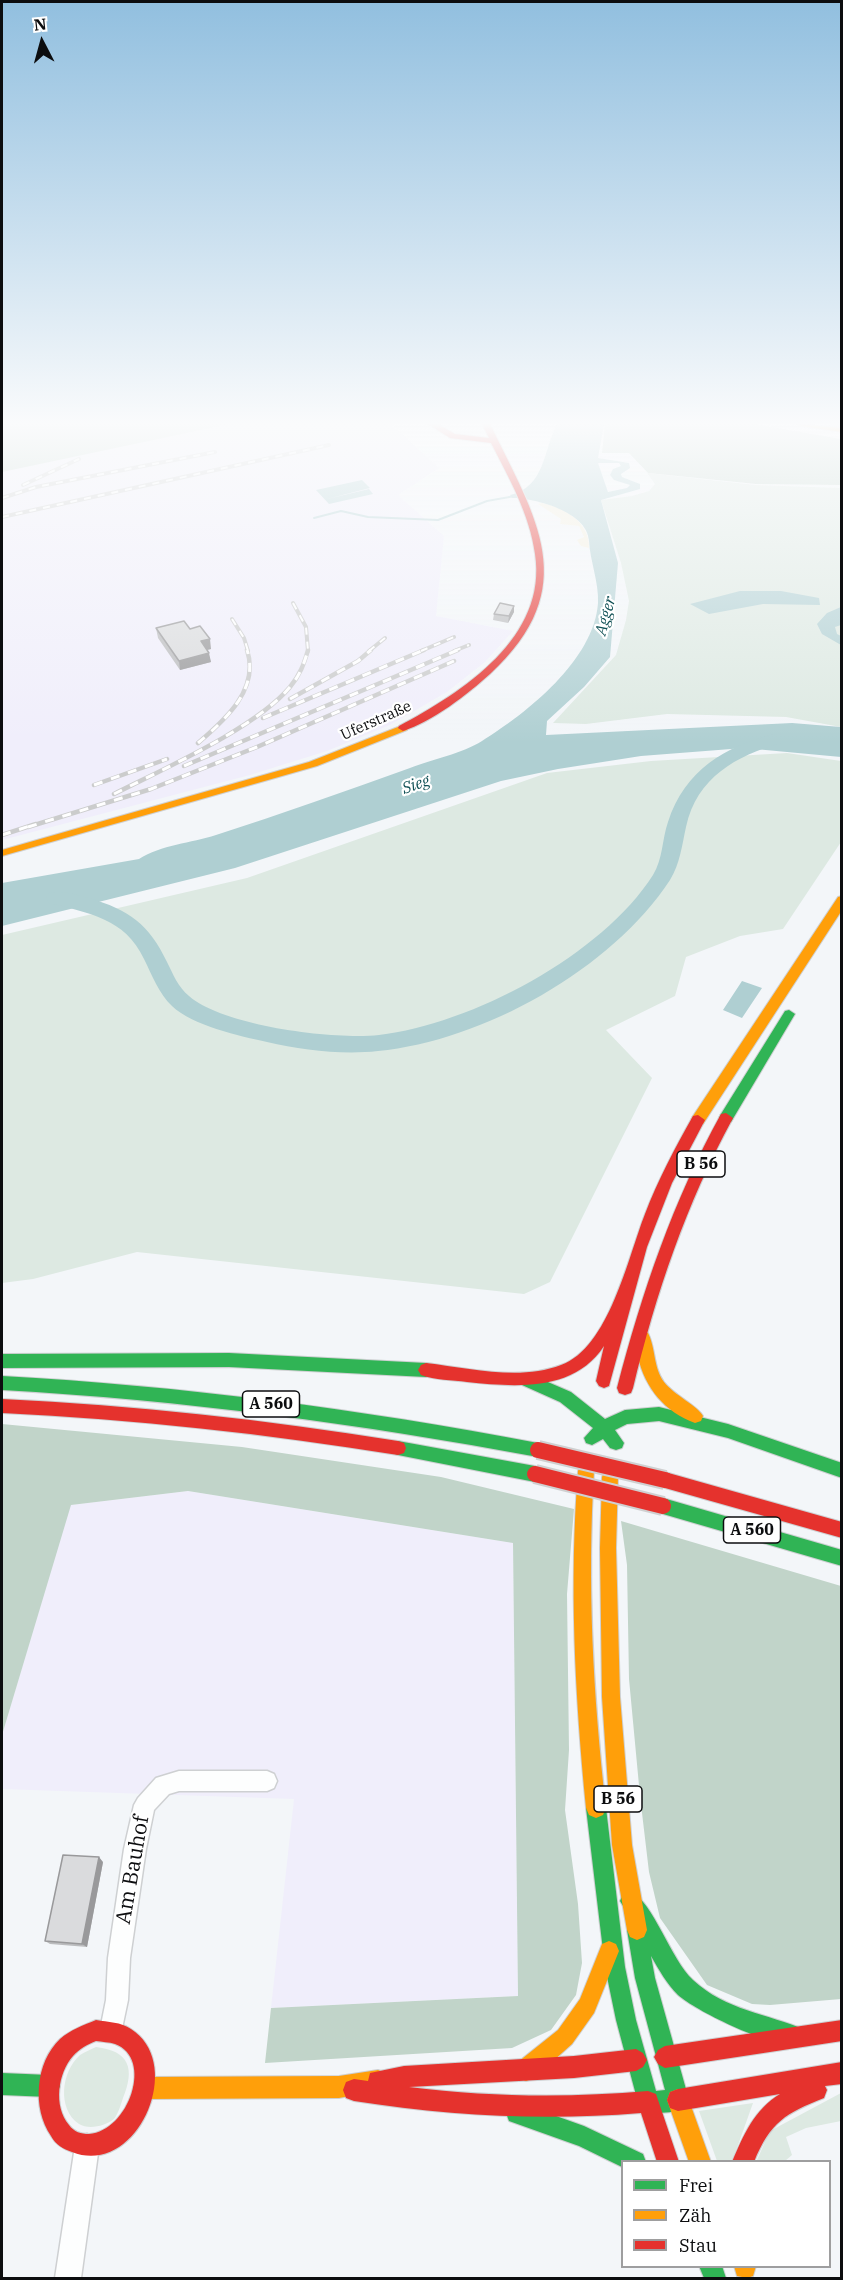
<!DOCTYPE html>
<meta charset="utf-8">
<style>
body{margin:0}
#map{position:relative;width:843px;height:2280px;overflow:hidden;background:#f3f6f9;font-family:"IBM Plex Serif",serif}
canvas{display:block}
.frame{position:absolute;inset:0;border:3px solid #0c0d0f;pointer-events:none}
.legend{position:absolute;left:621px;top:2160px;width:210px;height:108px;box-sizing:border-box;background:#fff;border:2px solid #9e9e9f;margin:0;padding:8px 10px;list-style:none;font-size:18px;color:#0c0d0f}
.legend li{display:flex;align-items:center;gap:12px;height:30px}
.legend b{width:30px;border:2px solid #9e9e9f}
.north{position:absolute;left:12px;top:12px;width:60px;height:60px;-webkit-text-stroke:4px #fff;paint-order:stroke;rotate:354deg;font-size:16px;font-weight:700;line-height:24px;text-align:center;color:#0c0d0f}
.north::after{content:'';display:block;margin:auto;width:21px;height:27px;background:#0c0d0f;clip-path:polygon(50% 0,100% 100%,50% 72%,0 100%)}
</style>
<div id="map">
<canvas width="843" height="2280"></canvas>
<div class="frame"></div>
<ul class="legend">
<li><b style="height:8px;background:#30b455"></b>Frei</li>
<li><b style="height:8px;background:#ff9f0a"></b>Zäh</li>
<li><b style="height:8px;background:#e5322d"></b>Stau</li>
</ul>
<div class="north">N</div>
</div>
<script>
const context = document.querySelector('canvas').getContext('2d');
context.lineJoin = 'round';
function fill(path, color) {
  context.fillStyle = color;
  context.fill(path, 'evenodd');
}
function strokePath(path, color, width, dash) {
  context.strokeStyle = color;
  context.lineWidth = width;
  context.lineCap = dash ? 'butt' : 'round';
  context.setLineDash(dash || []);
  context.stroke(path);
}
function write(font, color, halo, rows, align = 'center') {
  context.font = font + ' "IBM Plex Serif",serif';
  context.lineWidth = 4.5;
  context.setLineDash([]);
  context.textBaseline = 'middle';
  context.strokeStyle = halo;
  context.fillStyle = color;
  for (const [text, x, y, turn = 0] of rows) {
    context.save();
    context.translate(x, y);
    context.rotate((+turn || 0) * Math.PI / 180);
    context.textAlign = isNaN(turn) ? turn : align;
    if (halo) context.strokeText(text, 0, 0);
    context.fillText(text, 0, 0);
    context.restore();
  }
}
fill(new Path2D(`
 M2,424H391L439,468L398,495L444,536L436,616L513,631L485,662L447,692L390,725L327,751L250,775L2,840Z
 M188,1491L513,1543L518,1996L271,2008L294,1799L2,1789V1735L70,1505Z`), '#f0eefb');
fill(new Path2D(`
 M647,473L756,485L841,488V727L786,717L667,714L586,724L553,723L616,655L626,620L629,601L621,563L601,500L632,496L649,491L655,484Z
 M787,753L841,761V842L783,929L740,936L686,957L675,996L606,1030L652,1078L550,1282L524,1294L137,1252L33,1279L2,1283V935L247,878L547,773L651,761Z
 M96,2047C130,2051 135,2069 123,2098C121,2104 118,2114 114,2119C105,2126 89,2130 79,2124C57,2109 61,2072 80,2055C85,2052 91,2049 96,2047Z
 M841,2093V2121L806,2128L786,2137L792,2155L785,2161L756,2162L770,2131Z
 M753,2103L732,2162L717,2161L699,2111Z`), '#dde9e2');
fill(new Path2D(`
 M2,424H229L2,472Z
 M605,424H754L841,439V485L756,484L648,473L629,453H602Z
 M2,1424L242,1447L441,1477L574,1509L567,1594L569,1750L565,1810L578,1904L582,1963L576,1995L551,2030L512,2048L265,2063L271,2008L518,1996L513,1543L188,1491L71,1505L2,1735Z
 M621,1521L841,1586V1999L770,2005L752,2004L707,1985L660,1918L649,1872L640,1796L629,1679L627,1565Z`), '#c1d4c9');
fill(new Path2D(`
 M542,503C565,507 590,523 589,548L581,546L577,540L584,537L579,526L560,524L561,519L538,504Z`), '#f5f0de');
fill(new Path2D(`
 M557,424H604L598,458L629,463L630,468L621,474L622,477L640,484V489L601,500L618,563L610,657L584,687L547,721L546,735L792,723L841,727V757L744,748L641,756L558,769L501,781L235,868L2,926V883L139,859C161,845 191,843 216,835C281,814 346,791 410,768C431,760 463,753 482,741C527,713 594,660 598,603C599,582 590,561 589,541C588,512 535,498 512,498L510,495C545,487 543,451 557,424ZM598,463H619L621,466L613,469L610,475L614,480L630,485L627,488L608,492Z
 M362,480L370,488L327,499L369,489L373,494L329,504L316,490Z
 M740,591H781L819,598L820,605L763,604L709,614L690,604Z
 M841,607V625L835,627L837,634L841,636V645L822,634L817,624L827,613Z
 M742,981L762,988L742,1018L723,1010Z`), '#afcfd2');
strokePath(new Path2D(`
 M314,518L341,511L368,517L438,520L487,501L515,496`), '#afcfd2', 2);
fill(new Path2D(`
 M775,734L781,735L784,739L781,743C736,756 697,777 686,827C682,845 680,864 670,880C612,969 483,1041 378,1051C342,1055 302,1050 267,1042C240,1036 193,1026 172,1006C159,994 152,975 144,959C125,918 88,913 49,903L46,898L49,893C62,890 76,895 89,898C129,910 149,924 167,962C173,974 178,987 189,996C223,1026 334,1040 379,1035C472,1024 602,955 653,875C663,859 662,839 668,822C685,770 725,746 775,734Z`), '#afcfd2');
const street = new Path2D(`
 M179,1771H267L274,1774L277,1781L274,1788L267,1791H179L169,1794L154,1810L146,1849L130,1958L128,2000L120,2038L112,2042L104,2038L100,2030L106,2000L108,1958L124,1849L134,1805L138,1798L156,1778Z
 M87,2134L96,2137L99,2146L81,2278H55L75,2146L78,2137Z`);
const fast = new Path2D(`
 M789,1010L795,1014L731,1122H721L719,1118L721,1114L785,1011Z
 M229,1353L426,1363L431,1365L434,1370L431,1375L426,1377L229,1367L2,1368V1354Z
 M527,1373L571,1392L605,1419L625,1410L659,1407L728,1424L842,1463V1478L728,1438L659,1421L627,1424L615,1430L624,1443L622,1448L616,1450L610,1448L603,1439L592,1445L586,1443L584,1438L593,1428L560,1402L522,1385L519,1380L522,1375Z
 M2,1376C183,1386 360,1409 538,1443L544,1445L546,1450L544,1455L538,1457C360,1424 183,1400 2,1390Z
 M398,1441L535,1466L541,1469L543,1474L541,1479L535,1482L398,1455L392,1453L390,1448L392,1443Z
 M663,1498L842,1550V1566L663,1514L657,1512L655,1506L657,1500Z
 M596,1798L603,1801L606,1808L625,1967L636,2020L656,2091L665,2090L635,1978L627,1930L633,1922L620,1901L623,1894L630,1891C653,1901 671,1960 693,1980C725,2010 768,2014 806,2030L809,2037L806,2044C783,2054 697,2012 678,1995C667,1984 659,1970 651,1956L655,1978L689,2100L686,2108C673,2113 653,2115 640,2110L616,2020L605,1967L586,1808L589,1801Z
 M2,2073L49,2075L57,2078L60,2086L57,2094L49,2097L2,2095Z
 M517,2102L584,2126L643,2154L646,2162H622V2167L579,2146L509,2121L506,2113L509,2105Z
 M699,2266H722L726,2278H704Z`);
const slow = new Path2D(`
 M797,424L842,428V432L801,426Z
 M403,725L408,728L407,730L317,766L2,856V850L309,762Z
 M842,896V910L703,1124H693L691,1120L693,1116L838,897Z
 M643,1331L648,1333C656,1349 653,1367 664,1382C674,1395 698,1406 703,1416L701,1421L695,1423C665,1412 645,1388 638,1357C637,1349 634,1341 638,1333Z
 M586,1463L592,1466L594,1471C587,1584 593,1695 606,1808L603,1815L596,1818L589,1815L586,1808C575,1695 569,1584 578,1471L580,1466Z
 M610,1469L616,1472L618,1477L616,1548L620,1697L632,1845L647,1930L644,1937L637,1940L630,1937L627,1930L612,1845L602,1697L600,1548L602,1477L604,1472Z
 M609,1941L616,1944L619,1951L594,2013L572,2044L534,2078L526,2081L518,2078L515,2070L518,2062L558,2030L580,1999L602,1944Z
 M378,2070L386,2073L389,2081L386,2089L339,2098L144,2099L136,2096L133,2088L136,2080L144,2077L339,2076Z
 M678,2089L686,2092L711,2162H689L667,2100L670,2092Z
 M734,2266H756L753,2276L747,2278L737,2276Z`);
const jam = new Path2D(`
 M428,424H438L455,434L489,438L482,424H490C536,519 584,587 490,674C468,694 432,722 403,731L398,728L399,726C463,692 548,637 535,554C530,515 509,478 491,443L450,438Z
 M726,1113L733,1118C686,1204 656,1293 633,1388L631,1393L625,1395L619,1393L617,1388C642,1292 673,1201 721,1114Z
 M698,1115L705,1120L672,1183L647,1247L609,1386L604,1388L599,1386L596,1381L604,1346C574,1392 516,1387 467,1382C452,1380 435,1380 421,1375L418,1370L421,1365L426,1363C469,1368 520,1381 561,1365C609,1348 628,1257 645,1214C658,1180 675,1148 693,1116Z
 M2,1399C135,1405 267,1420 398,1441L404,1443L406,1448L404,1453L398,1455C267,1434 135,1419 2,1413Z
 M665,1472L842,1522V1538L665,1488L659,1485L657,1480L659,1475Z
 M96,2020C108,2022 121,2022 131,2029C187,2065 136,2178 72,2152C63,2149 56,2145 51,2136C32,2108 35,2063 60,2039C70,2030 84,2025 96,2020ZM96,2041C102,2042 109,2042 115,2044C154,2058 129,2131 89,2134C81,2134 74,2132 69,2125C53,2106 58,2073 73,2056C79,2049 88,2044 96,2041Z
 M842,2020V2041L665,2068L658,2064L654,2057L658,2050L665,2046Z
 M636,2049L643,2053L647,2060L643,2067L636,2071L574,2078L409,2087C489,2097 568,2098 648,2091L656,2094L679,2162H657L641,2113C544,2121 450,2116 354,2101L346,2098L343,2090L346,2082L354,2079L368,2081L370,2073L404,2066L574,2056Z
 M842,2062V2084L825,2086L827,2090L824,2098C786,2113 770,2122 754,2162H732C744,2134 754,2110 780,2094L678,2111L670,2108L667,2100L670,2092L678,2089Z`);
strokePath(street, '#ced0d2', 3);
strokePath(fast, '#ced0d2', 2);
strokePath(slow, '#ced0d2', 2);
strokePath(jam, '#ced0d2', 2);
fill(street, '#fdfefe');
fill(fast, '#30b455');
fill(slow, '#ff9f0a');
fill(jam, '#e5322d');
const railFar1 = new Path2D(`
 M832,424L842,426
 M23,485L79,459
 M2,498L36,487L215,452
 M2,517L329,445
 M293,603L306,627L308,651
 M232,619L244,638L248,651
 M369,651L385,638
 M421,651L454,637
 M454,651L469,645`);
const rail = new Path2D(`
 M290,699L358,661L371,650
 M263,718L424,650
 M198,743C225,720 260,689 247,650
 M184,766L458,650
 M94,785L167,759
 M114,794C163,769 256,728 290,687C300,675 304,664 308,650
 M28,827L151,789L257,747L454,661
 M2,835L36,824`);
strokePath(railFar1, '#cbcccc', 4);
strokePath(rail, '#cbcccc', 4.5);
strokePath(railFar1, '#fff', 2, [7]);
strokePath(rail, '#fff', 3, [9]);
const jamBridge = new Path2D(`
 M538,1450L665,1480
 M535,1474L663,1506`);
strokePath(jamBridge, '#cfd0d1', 20, []);
strokePath(jamBridge, '#e5322d', 16);
fill(new Path2D(`
 M514,612L508,623L493,620L494,614Z
 M156,628L190,629L211,649L207,650L211,662L180,670L158,638Z
 M103,1862L87,1947L50,1944L45,1941Z`), '#bbbcbe');
fill(new Path2D(`
 M514,606V612L508,623L509,616Z
 M210,639L211,649L202,651L201,641Z
 M209,653L211,662L180,670L179,661Z
 M99,1857L103,1862L87,1947L82,1944Z`), '#99999b');
const building = new Path2D(`
 M500,603L514,606L509,616L494,614Z
 M184,621L190,629L200,626L210,639L201,641L209,653L179,661L156,628Z
 M63,1855L99,1857L82,1944L45,1941Z`);
fill(building, '#dadbdd');
strokePath(building, '#99999b', 1.5);
const sky = context.createLinearGradient(0, 0, 0, 743);
sky.addColorStop(0, '#91bfdf');
sky.addColorStop(0.57, '#fafbfc');
sky.addColorStop(1, '#fafbfc00');
context.fillStyle = sky;
context.fillRect(0, 0, 843, 743);
write('15px', '#0c0d0f', '#fff', [
 ["Uferstraße",376,721,-24]
]);
write('italic 16px', '#105055', '#fff', [
 ["Agger",606,616,-75],
 ["Sieg",416,785,-19]
]);
for (const [x, y, w] of [
 [701,1164,48],
 [271,1404,57],
 [752,1530,57],
 [618,1799,48]
]) {
  const box = new Path2D();
  box.roundRect(x - w / 2, y - 13, w, 26, 4.5);
  context.fillStyle = '#fff';
  context.fill(box);
  strokePath(box, '#0c0d0f', 1.5);
}
write('bold 16px', '#0c0d0f', null, [
 ["B 56",701,1164],
 ["A 560",271,1404],
 ["A 560",752,1530],
 ["B 56",618,1799]
]);
write('21px', '#0c0d0f', '#fff', [
 ["Am Bauhof",133,1870,-80]
]);
</script>
